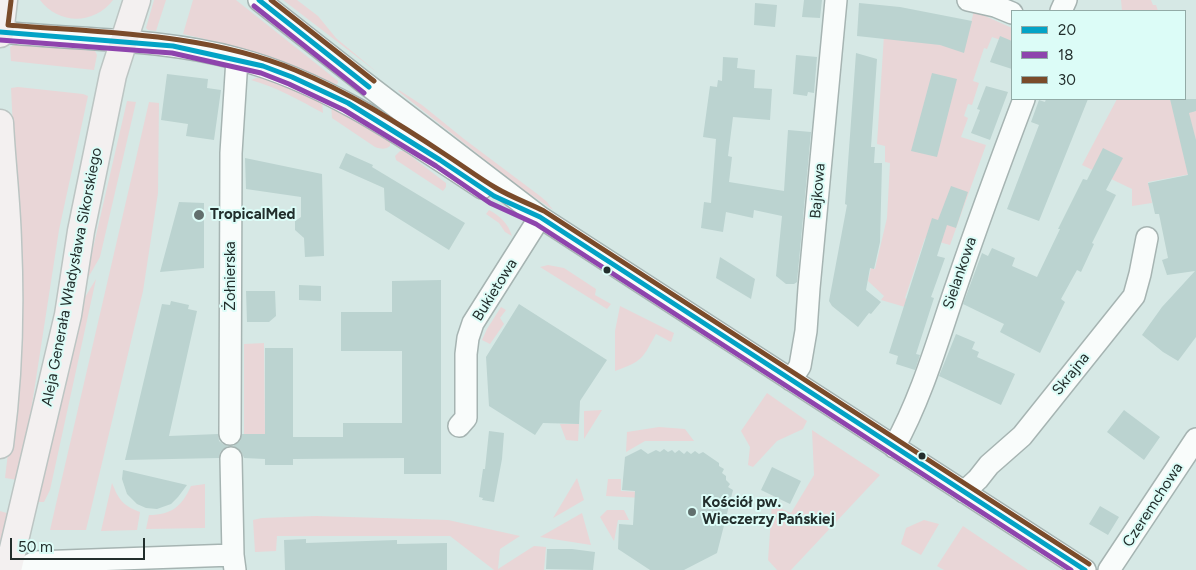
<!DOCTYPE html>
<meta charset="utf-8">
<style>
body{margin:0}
#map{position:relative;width:1196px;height:570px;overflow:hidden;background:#d6e8e5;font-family:Figtree,sans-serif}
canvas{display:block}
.legend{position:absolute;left:1011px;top:10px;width:175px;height:90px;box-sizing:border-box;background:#dcfcf7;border:1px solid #92aaa6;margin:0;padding:6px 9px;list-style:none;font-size:15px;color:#222e2c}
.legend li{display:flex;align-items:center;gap:10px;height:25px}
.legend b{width:25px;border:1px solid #92aaa6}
.scale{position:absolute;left:10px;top:538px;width:135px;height:22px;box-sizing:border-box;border:2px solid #222e2c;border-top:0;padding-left:6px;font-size:15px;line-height:18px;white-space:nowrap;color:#222e2c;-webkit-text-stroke:4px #dcfcf7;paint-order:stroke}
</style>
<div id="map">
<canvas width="1196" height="570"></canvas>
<ul class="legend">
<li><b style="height:6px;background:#02a3c6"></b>20</li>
<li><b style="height:6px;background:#8e44ad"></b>18</li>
<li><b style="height:6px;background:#7a4b2a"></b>30</li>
</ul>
<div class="scale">50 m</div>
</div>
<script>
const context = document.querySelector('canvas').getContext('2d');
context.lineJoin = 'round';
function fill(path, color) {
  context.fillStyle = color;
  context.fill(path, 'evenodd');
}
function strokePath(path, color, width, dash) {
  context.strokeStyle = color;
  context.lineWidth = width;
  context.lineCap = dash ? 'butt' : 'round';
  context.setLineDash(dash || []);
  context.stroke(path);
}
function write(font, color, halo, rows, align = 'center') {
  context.font = font + ' Figtree,sans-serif';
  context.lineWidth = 4;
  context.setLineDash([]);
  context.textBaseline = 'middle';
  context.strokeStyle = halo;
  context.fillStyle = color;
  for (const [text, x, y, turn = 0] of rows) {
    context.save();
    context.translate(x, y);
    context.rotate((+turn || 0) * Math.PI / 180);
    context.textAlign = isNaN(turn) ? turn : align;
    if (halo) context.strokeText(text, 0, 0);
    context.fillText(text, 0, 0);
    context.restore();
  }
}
fill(new Path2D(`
 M40,0H113C94,25 59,25 40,0Z
 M154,0H166L156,31L148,30L146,28Z
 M193,0H236L338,81V83L336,85C287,63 235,45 183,34Z
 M283,0H297L318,16L336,38L378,73Z
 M1121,0H1151L1153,5H1156L1158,11H1122Z
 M974,11L1012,28V44L992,37L987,49L984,48L973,81L979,83L972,105L968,104L964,116L968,118L961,137L986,145L950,245L925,238L905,298L908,300L905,307L881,300L884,296L868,281L871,268L875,269L887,218L890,163L885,162V146L877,144L884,35L964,49Z
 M15,44L95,51L97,55L94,70L11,61L10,47Z
 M256,78H262L322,101L323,113C299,100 276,87 251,80Z
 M18,87L83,94L88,96L59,230L31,411L18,480L5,478L14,403L18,232L11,88Z
 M399,90L422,105L464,139L540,196L547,202L553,210L518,186L398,91Z
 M1117,99H1170L1173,108L1181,114L1196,111V173L1148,182L1152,203L1132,206V189L1082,165Z
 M127,101L136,102L100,257L85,283Z
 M149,102L159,103L158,193L143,291L86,530H50Z
 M331,104L390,140V146C385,150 381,149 375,147L332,118Z
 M400,151H404L446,183V187L443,191L396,160L395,156Z
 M489,210C500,216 508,223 512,236L505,232L499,223L486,214Z
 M548,265L564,268L596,289L595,295L611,304L607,309L540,267Z
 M96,279L50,490L44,502H37L79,307Z
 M620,306L674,333L671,342L656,334C642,359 643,361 615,371V331Z
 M501,307L506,310L500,318L504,324L490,344L482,340L487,329Z
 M264,343L265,434H244V344Z
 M767,393L807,421L803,429L777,441L753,467L748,465L750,447L741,431Z
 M602,410L584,439V411Z
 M560,424H579L578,441L566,440Z
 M659,427L685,429L694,441H645L626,452L627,432Z
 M812,430L880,475L791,570H777L768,560L772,504L791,513L814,475Z
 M577,478L584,500L553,518Z
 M608,479H621V491L642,492V498L606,496Z
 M112,483C119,500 122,505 140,512L137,530L101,531Z
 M205,484V528L146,529L149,515C172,515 182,506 191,486Z
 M607,510H624L629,520H618L614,541L600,517Z
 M0,511L10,514L0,559Z
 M582,513L591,545L540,537Z
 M316,516L448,520L520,536L500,549L498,569L534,546L546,547L544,570H494L450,536H277L276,551L255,552L253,520L262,518Z
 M924,520L939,524L921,555L901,544L906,528Z
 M963,526L1028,570H944L937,566Z`), '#e9d6d7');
fill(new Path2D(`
 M804,0H822L820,18L802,17Z
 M755,3L777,5L775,27L754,25Z
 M859,3L900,7L972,21L964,53L940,45L857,36Z
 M1000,36L1012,41V69L990,62Z
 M856,53L877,59L871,147H875L874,163H882L880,242L874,269L870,268L866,290L881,302L871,314L869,313L858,327L832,306L829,301L847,205L845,204Z
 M796,55L817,57L814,93L808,92L807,96L793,94Z
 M723,57L738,58L737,68L755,70L754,88L772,89L770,120L733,117L728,156L732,157L729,182L784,191L788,130L811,132L797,282L794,284H786L776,276L782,216L754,210L753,218L726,212L723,232L701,228L704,202L711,203L716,139L703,137L710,86L717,87L718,80L722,81Z
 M932,73L957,79L937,157L911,151Z
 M167,74L208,79L207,88L221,90L214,140L186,136L188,124L161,120Z
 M986,86L1008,92L990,140L971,133L980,110L977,109Z
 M1046,99H1088L1039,221L1007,209L1039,125L1031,122L1039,100L1045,102Z
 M1170,99H1196V111L1189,113L1196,140V337L1178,361L1163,352L1142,335L1162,307L1195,271L1167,275L1162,260L1168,258L1159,214H1155L1148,183L1188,175Z
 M1103,148L1123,158L1106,190L1116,195L1092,243L1094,244L1081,272L1077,270L1061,299L1065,302L1040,353L1000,332L1004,324L963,304L982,253L988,256L992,248L1015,258L1012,266L1037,277L1060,229H1058L1083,179L1087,180Z
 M346,153L373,165L372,167L465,223L449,250L385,210L384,188L339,168Z
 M245,158L322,174L324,256L305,257L304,238L295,230V221L301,217V197L246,189Z
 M951,186L968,192L956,228L947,225L937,256L945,258L931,297L934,298L916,354L920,355L915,370L896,364L898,356L889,353L932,218L938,220Z
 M179,202L204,203V268L160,272Z
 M720,257L755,279L751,299L716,278Z
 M441,280V474H404V458L293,459V465H265V459L244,458L241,451L233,446L240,441L242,434H265V348H293V437H343V423H402V351H341V312H392V281Z
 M299,285L321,286V301L299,300Z
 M246,291H275L276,316L269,322H247Z
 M171,301L189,305L188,309L197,311L169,436L218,434L219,441L223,444L228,446L220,452L219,458L125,460L162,304L170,305Z
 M519,304L607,360L580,401L579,424L543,423L535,435L489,406L486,357Z
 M956,334L975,342L972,349L979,352L977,357L1015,374L1001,405L939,376Z
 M1124,410L1160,437L1144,460L1107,432Z
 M489,431L504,433L502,459L494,502L482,500L483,498L479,497L483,469H485Z
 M641,449L648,454L656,450L660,452L664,449L668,452L672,450L675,453L679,450L684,454L687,451L691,454L695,451L699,454L703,452L719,463V466L724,469L722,473L726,476V480L730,484L728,487L733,490L717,553L684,570H650L618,549L619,524L633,525L635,491L622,490L625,457Z
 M772,467L801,481L790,504L761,490Z
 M123,470L187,485L178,497L171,504L157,509L146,508L137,504L127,494L122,479Z
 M1100,506L1119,517L1108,535L1089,524Z
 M306,539V543L397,540V544L447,543V570H285L284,540Z
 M547,549H572L595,552L593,570L546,569Z`), '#bbd3d0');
const minor = new Path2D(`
 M259,0L361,80L540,217L1085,570
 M968,0L995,6L1012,13
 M1061,11L1066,0
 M0,32C79,40 161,38 238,59C326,82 406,138 482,188
 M791,380L800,366L806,331L809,288L836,0
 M459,426L466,418V354L468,338L473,323L540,217
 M230,434L231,153L237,59
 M894,447C922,397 938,339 957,284C978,222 1001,160 1024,99
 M231,458L233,555L235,570
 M964,492L978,479L989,465L1022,436L1134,296L1140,274L1147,238
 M21,570L35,562L233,555
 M1109,570L1196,439`);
const major = new Path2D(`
 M0,34L4,0
 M0,123C2,163 7,202 8,242C11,309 9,378 0,445
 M8,570L68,315L81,231L113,75L137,0`);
strokePath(minor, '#a6b4b2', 24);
strokePath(major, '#bcc5c3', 29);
strokePath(minor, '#f9fcfb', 21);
strokePath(major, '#f3f0f0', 26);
strokePath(new Path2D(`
 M259,0L369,87
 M0,32L173,46L263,66L292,77L348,103L440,160L494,196L540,217L1085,570`), '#02a3c6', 5);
strokePath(new Path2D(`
 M254,6L364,93
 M0,40L172,53L261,73L289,84L344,110L436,166L490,203L536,224L1071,570`), '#8e44ad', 5);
strokePath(new Path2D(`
 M271,0L374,81
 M11,1L8,25C104,33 205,33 295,70C348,92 398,123 446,155C463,166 479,178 496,188C511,197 528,203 544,211L1089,564`), '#7a4b2a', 5);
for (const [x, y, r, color] of [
 [199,215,6,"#616f6d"],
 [607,270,4.5,"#222e2c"],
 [922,456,4.5,"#222e2c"],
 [692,512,5,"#616f6d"]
]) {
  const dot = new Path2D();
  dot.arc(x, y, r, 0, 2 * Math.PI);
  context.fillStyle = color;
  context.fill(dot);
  strokePath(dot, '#dcfcf7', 2);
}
write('15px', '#222e2c', '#dcfcf7', [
 ["Bajkowa",818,191,-85],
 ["Sielankowa",960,273,-71],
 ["Żołnierska",231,276,-90],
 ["Aleja Generała Władysława Sikorskiego",72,277,-79],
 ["Bukietowa",495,290,-58],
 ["Skrajna",1071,374,-51],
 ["Czeremchowa",1153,505,-57]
]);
write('bold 15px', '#222e2c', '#dcfcf7', [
 ["TropicalMed",210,215],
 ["Kościół pw.",702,503],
 ["Wieczerzy Pańskiej",702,520]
], 'left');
</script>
